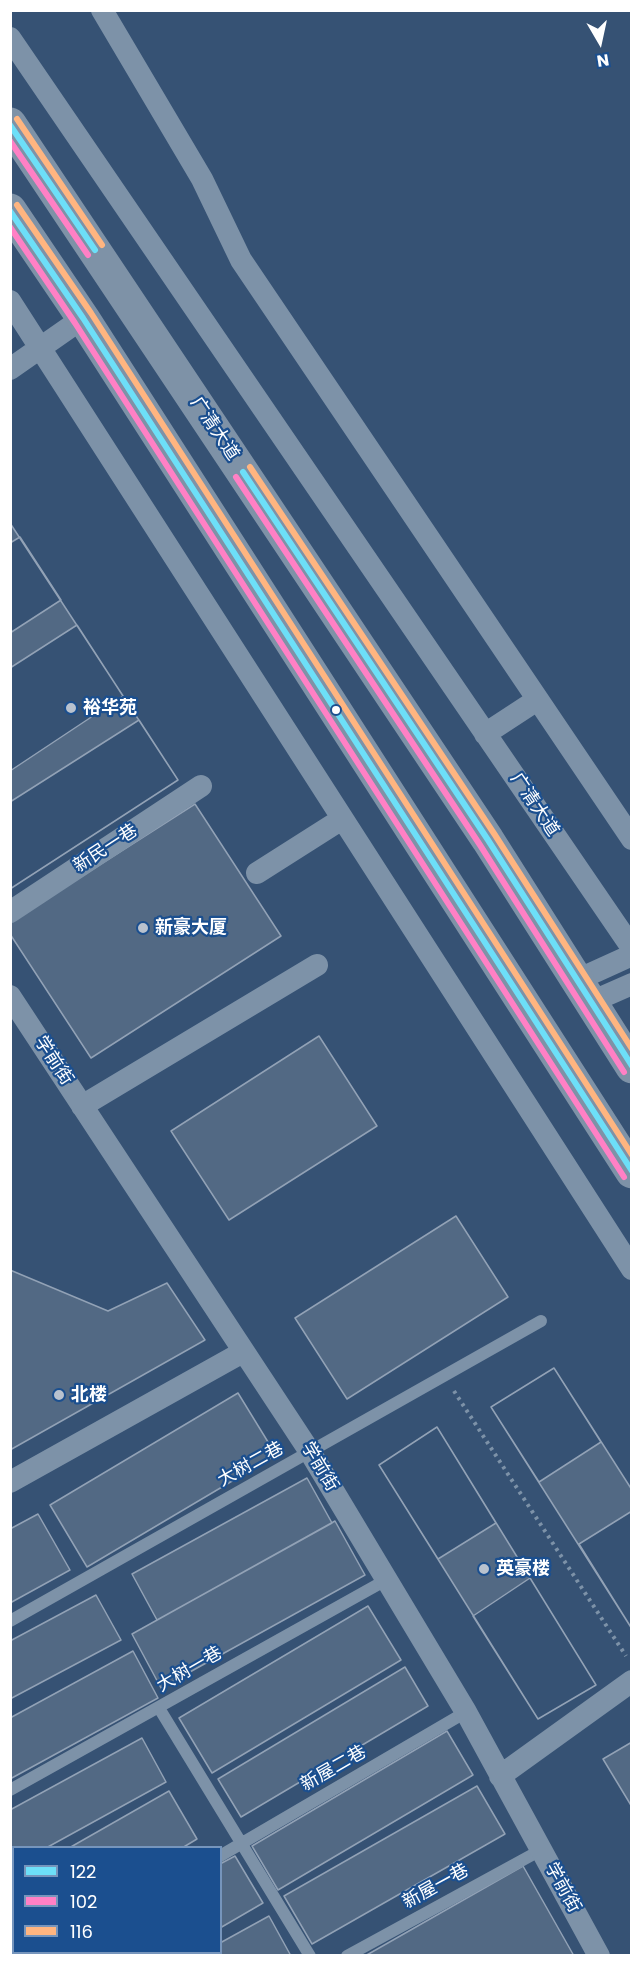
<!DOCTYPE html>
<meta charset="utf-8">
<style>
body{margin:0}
#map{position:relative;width:642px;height:1966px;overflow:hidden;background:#365274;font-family:Poppins,sans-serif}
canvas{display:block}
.frame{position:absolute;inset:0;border:12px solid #fff;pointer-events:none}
.legend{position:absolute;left:12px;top:1846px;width:210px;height:108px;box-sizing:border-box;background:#1b4f8f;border:2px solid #7695bc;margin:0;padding:8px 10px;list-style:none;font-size:18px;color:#fff}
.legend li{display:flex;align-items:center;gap:12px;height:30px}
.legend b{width:30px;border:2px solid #7695bc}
.north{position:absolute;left:570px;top:12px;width:60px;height:60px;-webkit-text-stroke:4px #1b4f8f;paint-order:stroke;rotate:171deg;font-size:16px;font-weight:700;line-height:24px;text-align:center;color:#fff}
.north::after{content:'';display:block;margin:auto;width:21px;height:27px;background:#fff;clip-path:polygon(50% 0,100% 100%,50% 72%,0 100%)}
</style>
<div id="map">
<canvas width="642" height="1966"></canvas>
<div class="frame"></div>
<ul class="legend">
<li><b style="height:8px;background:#6ddff8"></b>122</li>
<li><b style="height:8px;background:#ff80c5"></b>102</li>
<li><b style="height:8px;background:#ffb580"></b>116</li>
</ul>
<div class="north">N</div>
</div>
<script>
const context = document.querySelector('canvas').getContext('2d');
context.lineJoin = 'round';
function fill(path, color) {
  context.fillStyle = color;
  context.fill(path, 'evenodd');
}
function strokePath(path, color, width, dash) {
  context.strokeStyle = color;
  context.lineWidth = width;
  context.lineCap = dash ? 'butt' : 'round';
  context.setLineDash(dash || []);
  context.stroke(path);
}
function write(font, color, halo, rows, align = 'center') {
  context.font = font + ' Poppins,"Noto Sans SC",sans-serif';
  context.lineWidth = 4.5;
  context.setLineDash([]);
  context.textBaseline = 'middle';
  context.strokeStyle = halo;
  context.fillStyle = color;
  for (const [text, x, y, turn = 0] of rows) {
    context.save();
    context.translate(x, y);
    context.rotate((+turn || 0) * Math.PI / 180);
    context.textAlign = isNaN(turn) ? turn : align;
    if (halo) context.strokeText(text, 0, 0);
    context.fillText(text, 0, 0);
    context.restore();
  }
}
const building = new Path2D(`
 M10,523L178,780L10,889Z
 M20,537L61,600L10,633V543Z
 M77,625L123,696L10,771V668Z
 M139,720L178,780L10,889V802Z
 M195,804L281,936L91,1058L10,934V922Z
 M319,1036L377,1126L229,1220L171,1131Z
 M456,1216L508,1297L347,1399L295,1318Z
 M10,1270L108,1311L167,1283L205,1340L10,1450Z
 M554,1368L632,1490V1629L491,1407Z
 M554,1368L601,1442L539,1482L491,1407Z
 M238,1393L276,1455L87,1567L50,1505Z
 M437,1427L596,1685L538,1719L379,1465Z
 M437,1427L496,1523L438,1559L379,1465Z
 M307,1478L332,1523L157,1620L132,1574Z
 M632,1511V1629L579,1544Z
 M38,1514L70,1570L10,1603V1529Z
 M335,1521L365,1575L161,1688L132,1634Z
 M530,1578L596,1685L538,1719L473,1616Z
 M96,1595L121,1640L10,1699V1641Z
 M368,1606L401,1660L212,1773L179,1718Z
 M133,1651L158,1698L10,1779V1718Z
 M405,1667L428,1706L241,1817L218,1779Z
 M447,1731L473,1775L278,1890L252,1846Z
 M142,1738L166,1782L46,1848H14V1866L10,1867V1810Z
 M632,1742V1807L603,1759Z
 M477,1786L505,1834L312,1944L284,1896Z
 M169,1791L197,1839L182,1848H69Z
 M235,1856L263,1903L220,1928V1864Z
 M523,1866L574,1956H365Z
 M14,1879V1915L10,1910V1880Z
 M269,1916L291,1956H199L204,1952H220V1943Z
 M70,1952H178L173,1956H65Z`);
fill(building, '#526984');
strokePath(building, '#92a2b6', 1.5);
strokePath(new Path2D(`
 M454,1391L626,1656`), '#7d92a8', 4, [3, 4.5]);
strokePath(new Path2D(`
 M10,1621L541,1321
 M159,1708L310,1956
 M10,1790L386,1580
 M220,1856L466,1712
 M44,1956L49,1952
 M347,1956L541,1850`), '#7d92a8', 12);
strokePath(new Path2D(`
 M102,10L202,179L241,260L632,839
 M10,38L632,948
 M10,301L632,1269
 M10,369L83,318
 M485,734L537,700
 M257,873L342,819
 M10,912L201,786
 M577,980L632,955
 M10,996L310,1452L466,1712L599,1956
 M591,1002L632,984
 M82,1106L317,965
 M10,1482L243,1352
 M500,1776L632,1681`), '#7d92a8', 22);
strokePath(new Path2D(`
 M10,124L488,840L632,1067
 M10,210L83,318L632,1172`), '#7e92a7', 33);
strokePath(new Path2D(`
 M10,125L95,250
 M10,211L83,318L632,1171
 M243,472L488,840L632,1066`), '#6ddff8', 6);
strokePath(new Path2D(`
 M10,141L88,255
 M10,227L75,323L624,1177
 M236,477L480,845L624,1072`), '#ff80c5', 6);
strokePath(new Path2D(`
 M17,119L102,245
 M17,205L91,313L632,1155
 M250,467L495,835L632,1049`), '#ffb580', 6);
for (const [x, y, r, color] of [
 [71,708,6,"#b9c2ce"],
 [336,710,5,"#fff"],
 [143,928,6,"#b9c2ce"],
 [59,1395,6,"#b9c2ce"],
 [484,1569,6,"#b9c2ce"]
]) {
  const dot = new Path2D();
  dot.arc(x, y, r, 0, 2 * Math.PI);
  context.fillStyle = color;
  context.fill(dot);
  strokePath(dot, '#1b4f8f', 2);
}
write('18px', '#fff', '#1b4f8f', [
 ["广清大道",214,429,56],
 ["广清大道",534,805,56],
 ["新民一巷",106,849,-33],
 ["学前街",53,1061,57],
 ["大树二巷",251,1465,-29],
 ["学前街",319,1467,59],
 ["大树一巷",190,1670,-30],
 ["新屋二巷",334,1769,-30],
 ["新屋一巷",436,1887,-29],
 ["学前街",562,1888,61]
]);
write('bold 18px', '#fff', '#1b4f8f', [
 ["裕华苑",83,708],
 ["新豪大厦",155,928],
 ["北楼",71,1395],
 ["英豪楼",496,1569]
], 'left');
</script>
